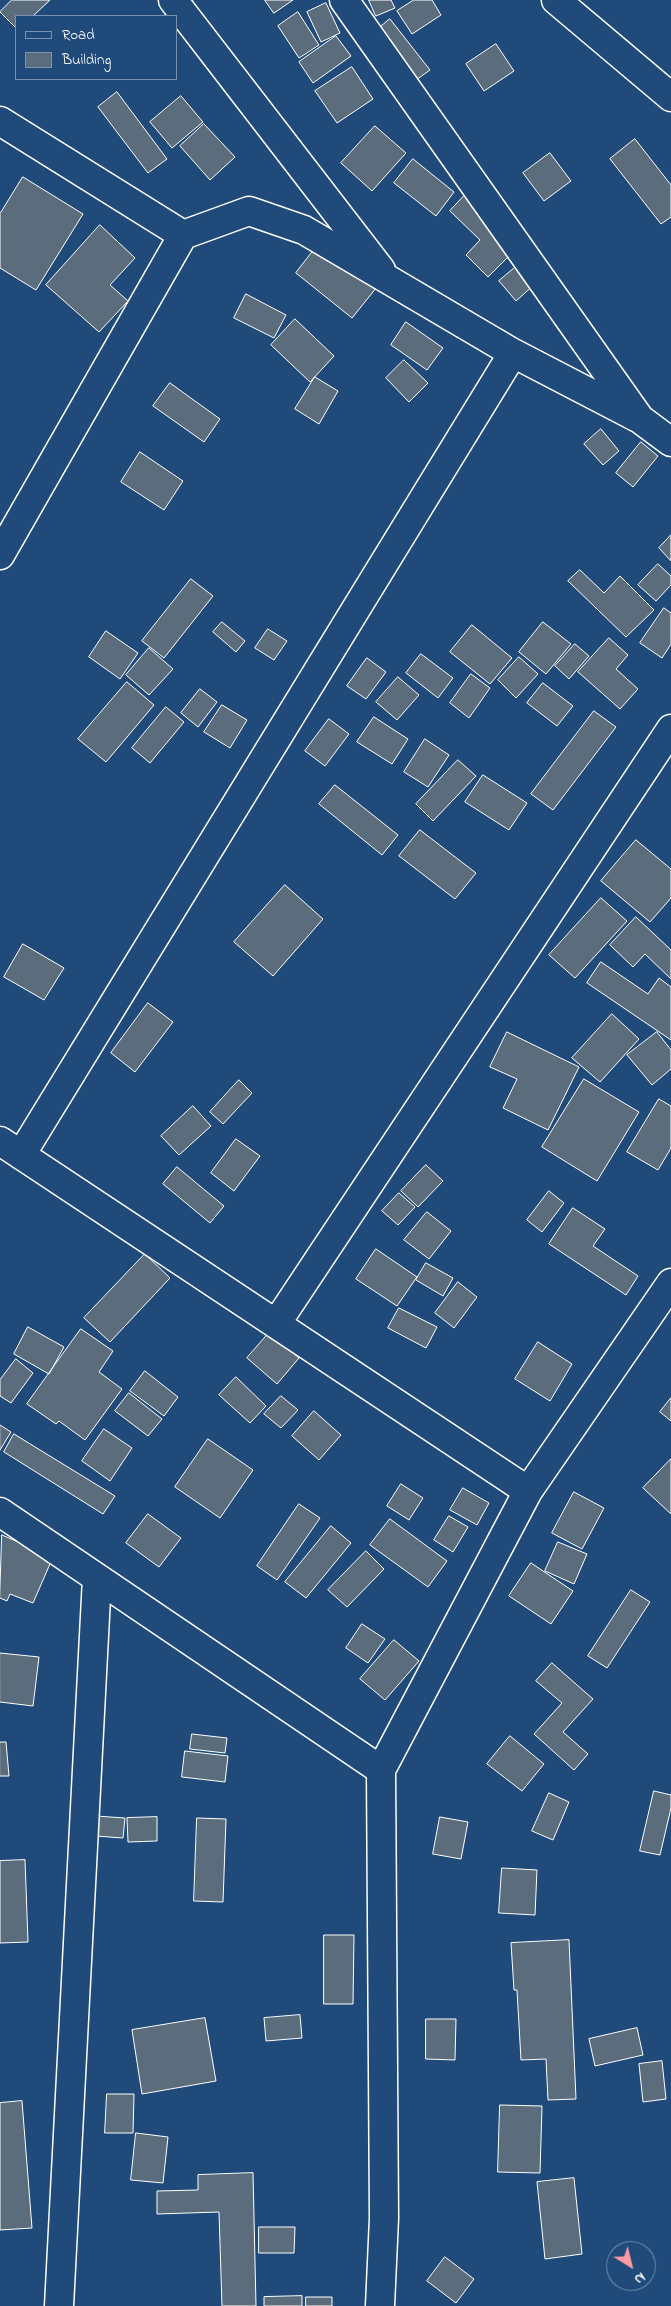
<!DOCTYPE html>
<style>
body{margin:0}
#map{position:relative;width:671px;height:2306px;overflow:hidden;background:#1f4a7a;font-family:"Indie Flower",sans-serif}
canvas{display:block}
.legend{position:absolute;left:15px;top:15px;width:162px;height:65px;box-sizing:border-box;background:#1f4a7a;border:1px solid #7992af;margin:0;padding:6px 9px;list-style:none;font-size:15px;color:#fff}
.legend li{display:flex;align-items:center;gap:10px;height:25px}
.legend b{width:25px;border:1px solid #7992af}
.north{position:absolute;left:606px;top:2241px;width:50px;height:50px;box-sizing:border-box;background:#1f4a7a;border:1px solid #7992af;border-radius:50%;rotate:144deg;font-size:14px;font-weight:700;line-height:20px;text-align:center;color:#fff}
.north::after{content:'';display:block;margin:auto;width:18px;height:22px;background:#ff9aa2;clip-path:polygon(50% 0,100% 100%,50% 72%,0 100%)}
</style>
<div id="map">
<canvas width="671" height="2306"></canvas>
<ul class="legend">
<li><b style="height:6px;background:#1f4a7a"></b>Road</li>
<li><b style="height:14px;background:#5b6d7c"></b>Building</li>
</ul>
<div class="north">N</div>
</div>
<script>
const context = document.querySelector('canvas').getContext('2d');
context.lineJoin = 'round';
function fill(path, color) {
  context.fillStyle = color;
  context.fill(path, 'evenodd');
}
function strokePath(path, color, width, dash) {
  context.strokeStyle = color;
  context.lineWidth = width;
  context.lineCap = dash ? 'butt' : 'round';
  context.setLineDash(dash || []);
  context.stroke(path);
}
const building = new Path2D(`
 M12,0H50L33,16H16V28L0,12Z
 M265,0H293L274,13Z
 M369,0H391L395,8L376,16Z
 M414,0H432L441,15L412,34L397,11Z
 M326,3L340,33L321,42L307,12Z
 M298,12L319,45L299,58L278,26Z
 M390,19L430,70L416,80L377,30Z
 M336,36L351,56L313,83L299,62Z
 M496,44L514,71L484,91L466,64Z
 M352,67L373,99L337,123L315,91Z
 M117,92L167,159L148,173L98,107Z
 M181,96L203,122L172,148L150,122Z
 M204,124L235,157L210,180L180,146Z
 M375,126L406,153L372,191L341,163Z
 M635,139L671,185V217L661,224L610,159Z
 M550,153L571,181L544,201L523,173Z
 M413,159L454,192L436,216L394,183Z
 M23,177L83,214L36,290L0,268V214Z
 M464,196L517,248L488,277L466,255L480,240L450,211Z
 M100,225L135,258L110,285L128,301L99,332L46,285Z
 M320,242L377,287L352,318L296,273Z
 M529,256L545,275L516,301L499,281Z
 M246,294L286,315L274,338L234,318Z
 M295,319L334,356L310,382L271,345Z
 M406,322L443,348L427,370L391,345Z
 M404,360L428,383L409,402L386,378Z
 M315,377L338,391L319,424L295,409Z
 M170,383L220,419L204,442L153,406Z
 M601,429L619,451L603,465L584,444Z
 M641,442L658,456L633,487L616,473Z
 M140,452L183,481L164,510L121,482Z
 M671,535V561L659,548Z
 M658,564L671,576V585L656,601L638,585Z
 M580,570L604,593L620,576L654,610L626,637L568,581Z
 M191,579L213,596L164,658L142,641Z
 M664,608L671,613V644L662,658L640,643Z
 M222,622L245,641L236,652L213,632Z
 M543,622L571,644L546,674L519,652Z
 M472,625L512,658L490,684L450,652Z
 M268,629L287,641L274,660L255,648Z
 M106,631L138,653L120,679L89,657Z
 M609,638L628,655L616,669L638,689L620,709L578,672Z
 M575,644L589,656L569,679L555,666Z
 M149,648L173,669L149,695L126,675Z
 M421,654L453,678L438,698L406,673Z
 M519,657L538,674L516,698L498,680Z
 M367,658L386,672L366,699L347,686Z
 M471,674L490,688L469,718L450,703Z
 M398,677L419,695L397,720L376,702Z
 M127,682L154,705L106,762L78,739Z
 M543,683L573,706L557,726L527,703Z
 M200,689L217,702L198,727L181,713Z
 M222,705L247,720L230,748L204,732Z
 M166,707L184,722L150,763L132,748Z
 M594,711L616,727L553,810L531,794Z
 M374,717L408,739L392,764L357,742Z
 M329,719L349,734L325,766L305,751Z
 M425,739L449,755L428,787L404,772Z
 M458,760L476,776L433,821L416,804Z
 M483,775L527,803L509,830L465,802Z
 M335,785L398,835L382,855L319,804Z
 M420,830L476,873L455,899L399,856Z
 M636,840L671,869V898L650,922L601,881Z
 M285,885L323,919L273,976L234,942Z
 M601,898L627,921L575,978L549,955Z
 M636,917L671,950V979L645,954L633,967L610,945Z
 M23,944L64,968L44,1000L4,977Z
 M601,962L648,994L659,978L671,987V1040L587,983Z
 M148,1003L173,1022L135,1072L111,1053Z
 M612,1014L639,1039L600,1082L572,1058Z
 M507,1032L579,1067L548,1130L503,1108L517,1079L490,1067Z
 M657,1032L671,1050V1069L652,1085L627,1055Z
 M584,1079L639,1112L597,1181L542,1147Z
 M239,1080L252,1093L223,1124L210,1112Z
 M659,1099L671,1106V1148L658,1170L627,1152Z
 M193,1106L211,1126L179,1155L161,1136Z
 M236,1139L260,1156L234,1191L211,1173Z
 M426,1165L443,1181L418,1207L401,1191Z
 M177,1167L224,1206L210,1223L163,1184Z
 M549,1191L564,1203L542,1232L527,1220Z
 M399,1193L415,1207L398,1225L382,1211Z
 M573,1208L605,1229L593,1246L638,1276L626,1295L549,1244Z
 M427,1212L451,1231L429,1259L404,1240Z
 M376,1249L417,1277L397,1306L356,1279Z
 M145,1254L170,1278L110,1342L84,1318Z
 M426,1263L453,1278L443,1296L416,1280Z
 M458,1282L477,1297L454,1328L435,1313Z
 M399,1308L437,1327L426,1348L388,1328Z
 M28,1327L64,1347L49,1374L14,1354Z
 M81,1329L113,1351L99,1372L122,1389L85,1440L59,1421L56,1424L27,1404Z
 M269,1333L299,1358L277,1384L247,1358Z
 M538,1342L572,1364L550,1401L515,1379Z
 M16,1359L33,1373L11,1403L0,1396V1380Z
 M145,1371L178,1397L164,1416L130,1391Z
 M236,1377L266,1406L250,1423L219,1395Z
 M129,1393L162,1419L148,1436L115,1411Z
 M281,1396L298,1410L281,1428L264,1414Z
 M671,1398V1421L660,1412Z
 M314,1411L341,1435L319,1460L292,1436Z
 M0,1425L11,1432L0,1450Z
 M104,1429L132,1448L110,1481L82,1461Z
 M14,1434L115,1496L103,1514L4,1452Z
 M208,1439L253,1470L220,1518L175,1487Z
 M671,1459V1514L643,1488Z
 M401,1484L423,1498L409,1520L387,1506Z
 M463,1488L489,1503L477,1525L450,1510Z
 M574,1492L604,1508L582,1549L552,1533Z
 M299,1504L320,1518L277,1580L257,1566Z
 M148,1514L181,1538L159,1567L126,1543Z
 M449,1516L468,1527L453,1552L434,1540Z
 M390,1519L447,1561L428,1587L370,1545Z
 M331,1526L351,1543L306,1598L285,1582Z
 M2,1535L53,1557L33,1603L10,1594L7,1601L0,1598Z
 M558,1542L587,1554L574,1584L545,1571Z
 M366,1551L384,1569L347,1607L328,1590Z
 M531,1563L573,1591L551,1624L509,1596Z
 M631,1590L650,1602L607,1668L588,1656Z
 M362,1624L385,1639L368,1663L346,1648Z
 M394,1640L419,1661L385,1700L360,1679Z
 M0,1653L39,1657L33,1706L0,1702Z
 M552,1663L593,1699L563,1732L588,1754L574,1770L534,1734L562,1703L536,1681Z
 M192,1734L227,1738L225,1753L190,1749Z
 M510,1736L544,1764L522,1791L487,1764Z
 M0,1742H6L9,1776H0Z
 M185,1751L228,1756L225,1782L182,1777Z
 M654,1791L671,1795V1808L660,1855L640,1851Z
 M549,1793L569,1802L553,1840L532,1831Z
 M96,1816L125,1818L123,1838L95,1836Z
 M157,1817V1841L128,1842L127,1818Z
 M440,1817L468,1822L461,1859L433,1854Z
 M197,1818L226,1819L223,1902L194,1901Z
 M25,1860L28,1942L0,1943V1861Z
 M502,1868L537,1870L535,1915L499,1913Z
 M324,1935H354L353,2004H324Z
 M569,1940L576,2099L548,2100L546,2059L521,2060L517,1990H514L511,1943Z
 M300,2015L302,2038L266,2041L264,2018Z
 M205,2018L216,2081L142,2094L132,2030Z
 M426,2019H456L455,2060L426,2059Z
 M637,2028L643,2055L595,2066L589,2039Z
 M662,2061L666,2099L643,2102L639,2064Z
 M107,2094H134L133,2133H105Z
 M22,2101L32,2228L0,2230V2103Z
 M500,2105L542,2106L540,2173L498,2172Z
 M136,2133L168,2137L163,2183L131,2180Z
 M253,2173L256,2306H222L219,2212L157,2214V2191L198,2190V2175Z
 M574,2178L582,2254L545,2259L537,2182Z
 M259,2227H295L294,2253H259Z
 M445,2257L474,2279L456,2303L427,2281Z
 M302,2296V2306H264V2297Z
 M306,2297H332V2306H306Z`);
fill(building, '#5b6d7c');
strokePath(building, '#fff', 1);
const street = new Path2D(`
 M173,0L381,270
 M344,0L640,419L671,442
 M556,0L671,97
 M0,121L183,235L249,211L304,230L513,353L640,419
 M0,555L183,235
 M0,1141L528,1491
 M21,1155L513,353
 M276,1324L671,729
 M0,1512L381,1770
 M59,2306L97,1578
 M380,2306L384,2218L381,1770L528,1491L671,1283`);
strokePath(street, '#fff', 31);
strokePath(street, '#1f4a7a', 28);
</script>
